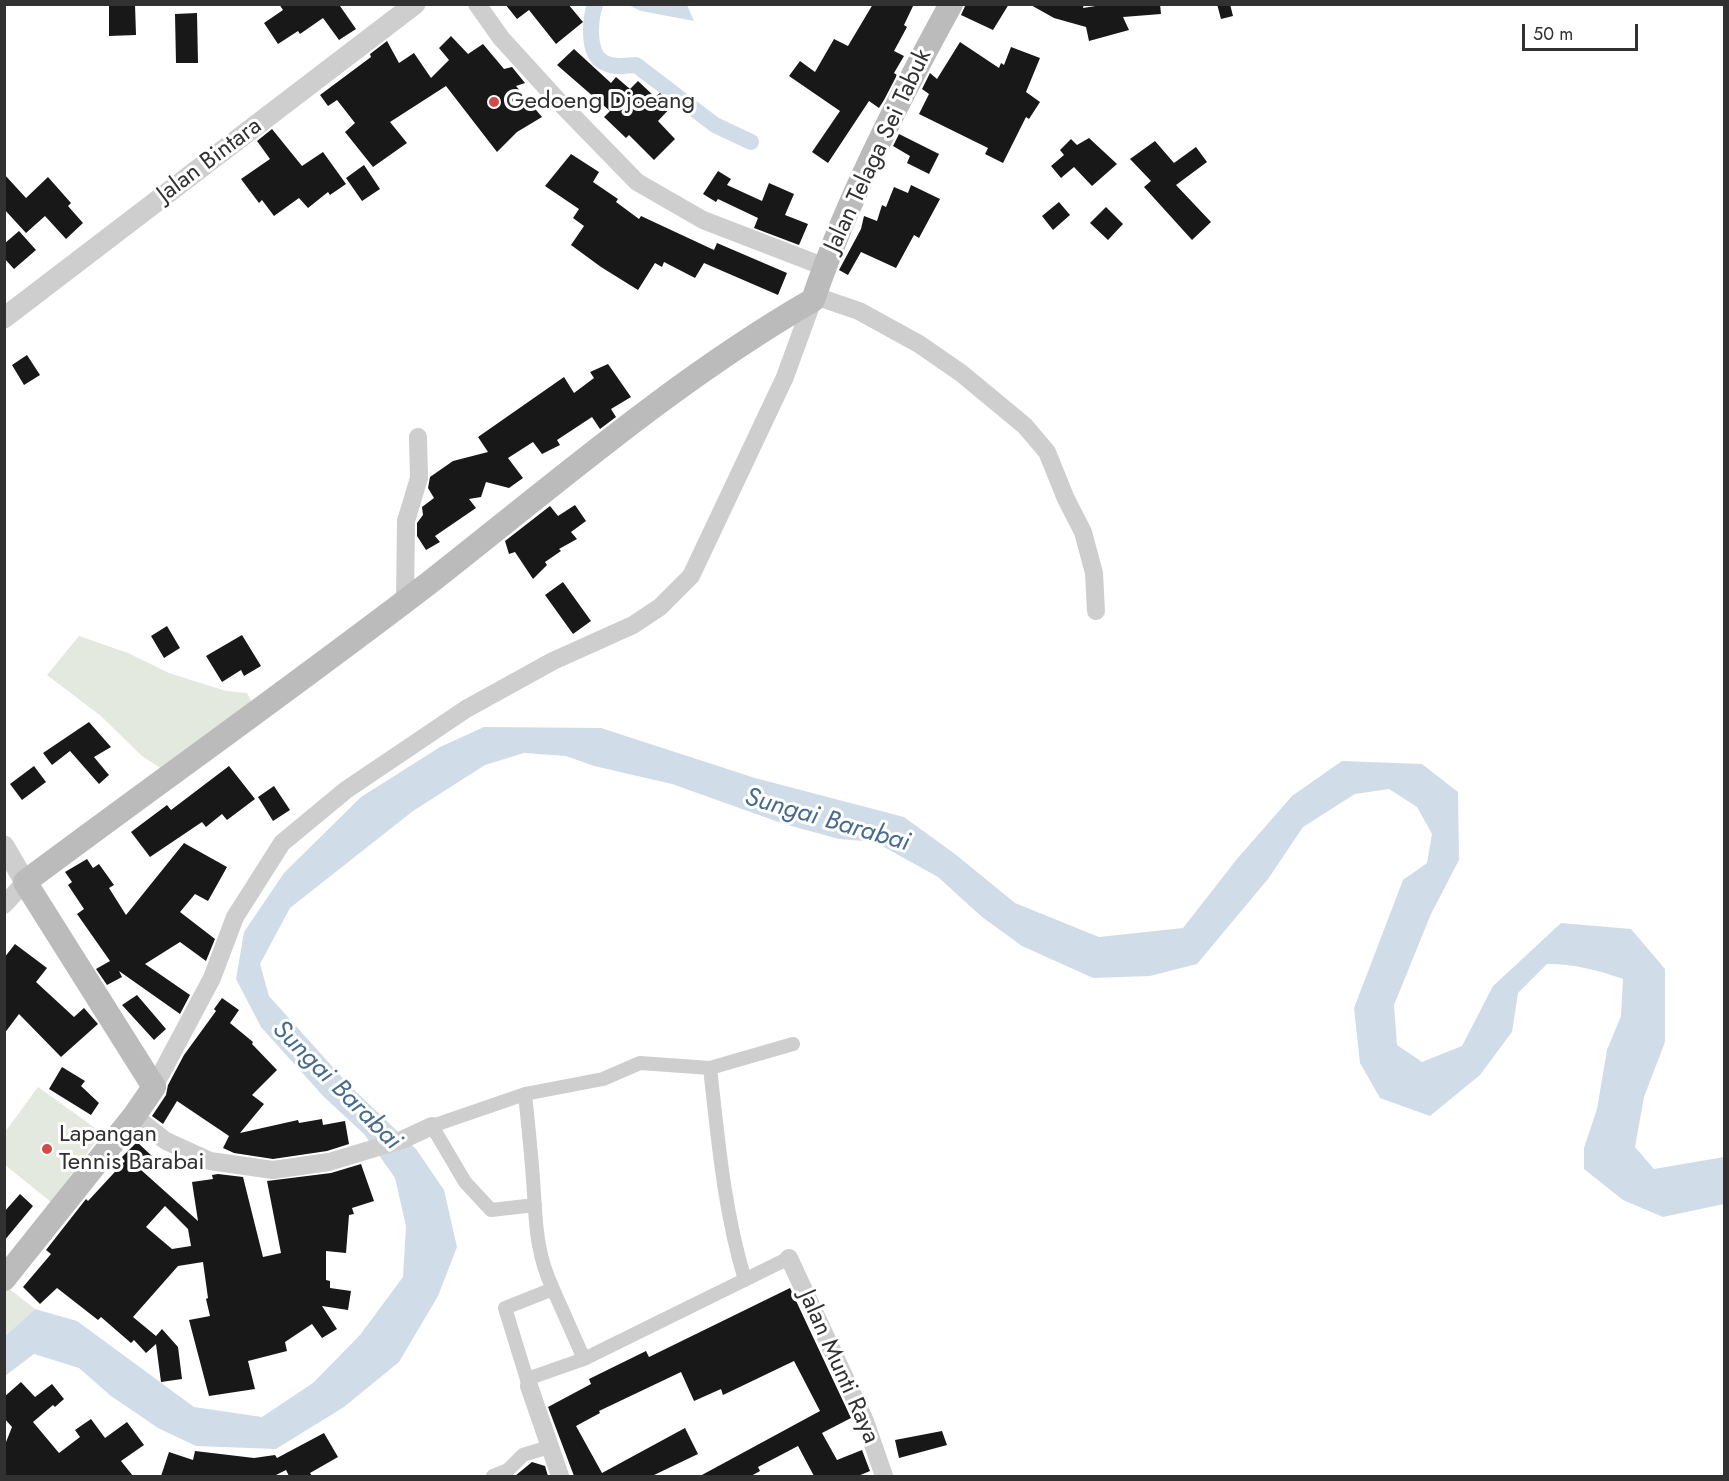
<!DOCTYPE html>
<style>
body{margin:0}
#map{position:relative;width:1729px;height:1481px;overflow:hidden;background:#fff;font-family:Jost,sans-serif}
canvas{display:block}
.frame{position:absolute;inset:0;border:6px solid #313131;pointer-events:none}
.scale{position:absolute;left:1522px;top:24px;width:116px;height:27px;box-sizing:border-box;border:3px solid #313131;border-top:0;padding-left:8px;font-size:18px;line-height:21px;white-space:nowrap;color:#313131;-webkit-text-stroke:4px #fff;paint-order:stroke}
</style>
<div id="map">
<canvas width="1729" height="1481"></canvas>
<div class="frame"></div>
<div class="scale">50 m</div>
</div>
<script>
const context = document.querySelector('canvas').getContext('2d');
context.lineJoin = 'round';
function fill(path, color) {
  context.fillStyle = color;
  context.fill(path, 'evenodd');
}
function strokePath(path, color, width, dash) {
  context.strokeStyle = color;
  context.lineWidth = width;
  context.lineCap = dash ? 'butt' : 'round';
  context.setLineDash(dash || []);
  context.stroke(path);
}
function write(font, color, halo, rows, align = 'center') {
  context.font = font + ' Jost,sans-serif';
  context.lineWidth = 6;
  context.setLineDash([]);
  context.textBaseline = 'middle';
  context.strokeStyle = halo;
  context.fillStyle = color;
  for (const [text, x, y, turn = 0] of rows) {
    context.save();
    context.translate(x, y);
    context.rotate((+turn || 0) * Math.PI / 180);
    context.textAlign = isNaN(turn) ? turn : align;
    if (halo) context.strokeText(text, 0, 0);
    context.fillText(text, 0, 0);
    context.restore();
  }
}
fill(new Path2D(`
 M79,636L128,653L169,673L226,691L247,693L255,708L168,773L142,756L101,716L47,675Z
 M38,1087L102,1133L51,1202L5,1165V1132Z
 M7,1287L35,1309L5,1336L4,1290Z`), '#e3e9de');
fill(new Path2D(`
 M628,5H687L694,21L641,11Z
 M484,727L601,728L755,778L904,817L955,854L1015,903L1099,937L1183,928L1237,859L1292,796L1342,761L1422,764L1458,792L1459,860L1431,914L1394,1005L1397,1045L1422,1062L1462,1046L1493,986L1561,923L1631,929L1665,969V1042L1644,1097L1635,1147L1654,1169L1724,1157V1204L1663,1217L1623,1200L1584,1169V1148L1597,1109L1607,1050L1621,1016L1623,979C1597,970 1574,964 1547,964L1518,993L1512,1032L1480,1075L1430,1116L1380,1098L1360,1063L1354,1008L1403,880L1427,863L1432,834L1417,807L1389,789L1355,794L1303,827L1268,879L1197,964L1150,976L1093,978L1022,946L982,917L938,877L875,842L839,839L784,824L672,784L594,766L566,756L524,753L485,765L413,811L290,908L260,964L269,996L348,1084L416,1149L444,1190L457,1247L438,1296L399,1362L344,1407L276,1449L196,1446L158,1428L111,1396L79,1368L34,1354L5,1376V1336L35,1309L77,1321L194,1407L262,1417L313,1383L360,1335L403,1277L406,1226L395,1178L364,1134L323,1096L261,1027L236,979L244,932L284,873L361,797L440,747Z`), '#d0dde9');
strokePath(new Path2D(`
 M595,4C590,20 587,53 603,62C613,68 625,66 636,65L715,125L751,142`), '#d0dde9', 16);
fill(new Path2D(`
 M109,4H135L136,35L109,36Z
 M279,4H342L340,6L356,29L339,40L323,18L300,34L298,31L278,44L264,23L283,10Z
 M505,4H568L583,22L556,44L529,10L517,19Z
 M873,4H914L904,25L907,27L894,51L904,56L894,73L897,75L884,100L879,108L869,101L828,163L812,152L840,111L789,76L800,61L815,72L834,39L848,46Z
 M966,4H1009L993,30L961,15Z
 M1029,4H1084L1083,8L1108,4H1160L1161,14L1123,17L1129,30L1089,41L1086,27L1054,18Z
 M1217,4H1230L1233,16L1221,19Z
 M197,13L198,63H176L175,14Z
 M451,36L468,54L483,44L504,69L512,67L525,83L516,86L542,117L517,132L497,152L446,86L390,122L407,143L373,167L345,132L355,123L337,100L328,106L320,95L371,57L370,54L387,41L399,63L414,53L431,78L449,60L439,48Z
 M960,42L999,68L1001,63L1004,65L1011,47L1040,58L1026,92L1040,102L1029,119L1026,117L1003,163L985,154L988,148L919,114L929,94L922,89L930,73L937,79Z
 M574,49L611,83L616,77L630,89L638,81L655,97L660,93L673,105L658,121L675,139L654,160L629,135L626,138L604,117L610,111L557,65Z
 M272,129L302,166L323,152L346,184L330,195L328,192L308,208L299,198L274,216L262,200L259,203L241,179L270,159L257,141Z
 M899,134L939,154L929,174L907,163L910,156L893,146Z
 M1089,138L1117,164L1092,186L1074,167L1061,178L1051,166L1064,155L1060,150L1071,139L1077,145Z
 M1155,141L1174,163L1196,147L1207,162L1176,185L1211,222L1192,240L1144,187L1151,181L1130,159Z
 M571,154L599,172L593,182L618,199L616,202L639,219L641,216L714,250L717,243L787,273L778,295L704,263L695,278L664,262L662,267L655,263L638,290L601,267L571,245L584,226L573,218L579,209L545,186Z
 M364,165L380,189L362,201L346,178Z
 M718,171L731,179L727,185L762,201L769,183L794,194L785,215L808,224L799,245L754,228L758,218L718,199L716,202L703,194Z
 M4,174L26,198L48,177L71,203L68,206L83,223L66,239L45,216L26,233L4,209Z
 M911,185L940,199L919,238L914,235L896,268L861,252L848,275L839,270L861,229L864,216L877,221L882,205L886,207L894,187L908,193Z
 M1059,202L1070,215L1053,230L1042,216Z
 M1106,207L1123,224L1108,240L1090,223Z
 M19,231L36,250L14,269L4,258V244Z
 M27,355L40,375L24,385L12,365Z
 M608,364L631,397L611,409L616,417L600,429L592,417L557,440L560,445L542,454L533,442L508,458L523,478L509,488L486,482L481,497L469,499L476,508L435,536L440,542L426,550L417,536V523L423,515L422,507L434,498L428,488L430,477L453,461L488,452L478,437L564,377L574,393L594,378L590,372Z
 M575,505L586,521L571,532L577,539L559,549L561,551L545,562L547,565L533,579L515,552L509,554L505,541L550,506L558,516Z
 M563,582L591,621L573,634L545,595Z
 M167,626L180,648L164,658L151,636Z
 M242,635L261,666L244,676L241,670L222,682L206,656Z
 M89,722L111,747L94,757L109,775L99,784L70,751L52,765L43,753Z
 M34,766L46,782L22,800L10,784Z
 M229,766L255,799L227,820L222,814L206,827L202,822L150,857L131,832L167,805L171,810Z
 M274,786L290,810L273,821L258,797Z
 M184,843L227,867L208,901L195,894L180,912L215,939L206,961L180,942L145,964L190,995L180,1014L119,971L122,977L107,985L96,969L110,961L77,914L84,909L68,885L72,882L65,872L87,859L93,868L99,864L114,885L109,888L126,915Z
 M15,944L47,968L36,982L74,1017L84,1008L98,1024L61,1057L19,1014L4,1034V958Z
 M137,995L166,1029L154,1040L122,1005Z
 M222,998L239,1010L230,1023L253,1042L252,1044L277,1070L252,1095L264,1104L240,1133L298,1120L299,1123L322,1119L323,1125L345,1121L349,1144L327,1151L273,1159L234,1153L223,1148L229,1136L177,1101L163,1124L152,1116L166,1095L168,1085L184,1055L216,1011L214,1009Z
 M62,1067L85,1081L81,1086L99,1103L91,1115L49,1089Z
 M137,1142L153,1157L140,1169L198,1221L192,1182L213,1179L212,1175L218,1174L243,1177L263,1257L281,1253L267,1181L331,1173L361,1164L374,1201L352,1208L354,1214L349,1215L346,1253L326,1251V1280L330,1281V1288L351,1291L348,1310L322,1306L337,1329L322,1338L312,1324L285,1342L287,1351L248,1361L255,1389L209,1396L189,1320L210,1316L206,1299L208,1298L203,1262L178,1266L133,1317L156,1336L162,1329L178,1347L182,1379L161,1382L156,1344L146,1353L134,1340L131,1343L101,1317L98,1320L57,1288L40,1304L23,1287L51,1254L46,1250L86,1199L88,1201L125,1161L121,1158ZM165,1206L188,1229L191,1246L172,1249L146,1227Z
 M20,1194L33,1206L4,1241V1212Z
 M790,1288L851,1418L822,1433L837,1460L862,1450L870,1471L858,1476H814L798,1446L758,1467L760,1471L751,1476H700L820,1411L794,1361L723,1395L721,1389L694,1401L681,1372L599,1411L600,1413L576,1426L602,1473L685,1428L698,1454L652,1476H574L548,1407L591,1384L589,1379L646,1351L649,1357Z
 M21,1382L35,1397L52,1384L64,1399L55,1407L53,1405L33,1422L59,1453L80,1437L75,1430L91,1419L105,1438L127,1422L144,1445L121,1461L133,1476H4V1447L12,1427L4,1418V1397Z
 M942,1431L947,1445L899,1458L895,1440Z
 M324,1433L338,1457L310,1473L312,1476H289L286,1470L274,1476H161L169,1452L193,1460L195,1451L254,1458L275,1455L277,1458Z
 M532,1462L545,1466L548,1476H515Z`), '#181818');
strokePath(new Path2D(`
 M710,1068C718,1139 724,1211 745,1280
 M525,1094L603,1079L640,1063L710,1068L793,1044
 M584,1359L789,1258
 M527,1379L584,1359L553,1289
 M529,1386L505,1308L553,1289C535,1251 536,1220 533,1179C531,1151 528,1123 525,1094L432,1126L465,1182L491,1210L535,1205
 M493,1476L508,1470L523,1455L549,1447`), '#cecece', 14);
strokePath(new Path2D(`
 M477,4L501,38L563,106L637,182L703,220L825,267
 M815,296L859,311L919,344L961,373L1025,426L1047,452L1066,499L1083,532L1094,573L1096,611
 M405,601L406,521L419,478L418,437
 M4,905L25,882
 M154,1087L212,978L235,917L282,843L346,790L466,709L553,661L633,625L660,607L691,576L785,377L813,300
 M134,1116L166,1141L210,1161L273,1170L329,1162L402,1140L432,1126
 M789,1258L865,1421L884,1476
 M529,1386L560,1476`), '#cecece', 18);
strokePath(new Path2D(`
 M4,318L415,4
 M4,846L25,882`), '#cecece', 21);
strokePath(new Path2D(`
 M4,1279L134,1116L154,1087L25,882C159,782 296,685 429,583C554,485 676,379 813,300C848,197 899,99 951,4`), '#bbb', 24);
for (const [x, y, r, color] of [
 [494,102,6,"#d24b49"],
 [47,1149,6,"#d24b49"]
]) {
  const dot = new Path2D();
  dot.arc(x, y, r, 0, 2 * Math.PI);
  context.fillStyle = color;
  context.fill(dot);
  strokePath(dot, '#fff', 2);
}
write('24px', '#313131', '#fff', [
 ["Gedoeng Djoeang",506,102],
 ["Lapangan",59,1135],
 ["Tennis Barabai",59,1163]
], 'left');
write('24px', '#313131', '#fff', [
 ["Jalan Telaga Sei Tabuk",879,151,-65],
 ["Jalan Bintara",210,161,-37],
 ["Jalan Munti Raya",838,1367,66]
]);
write('italic 26px', '#476b8b', '#fff', [
 ["Sungai Barabai",827,821,16],
 ["Sungai Barabai",336,1086,45]
]);
</script>
